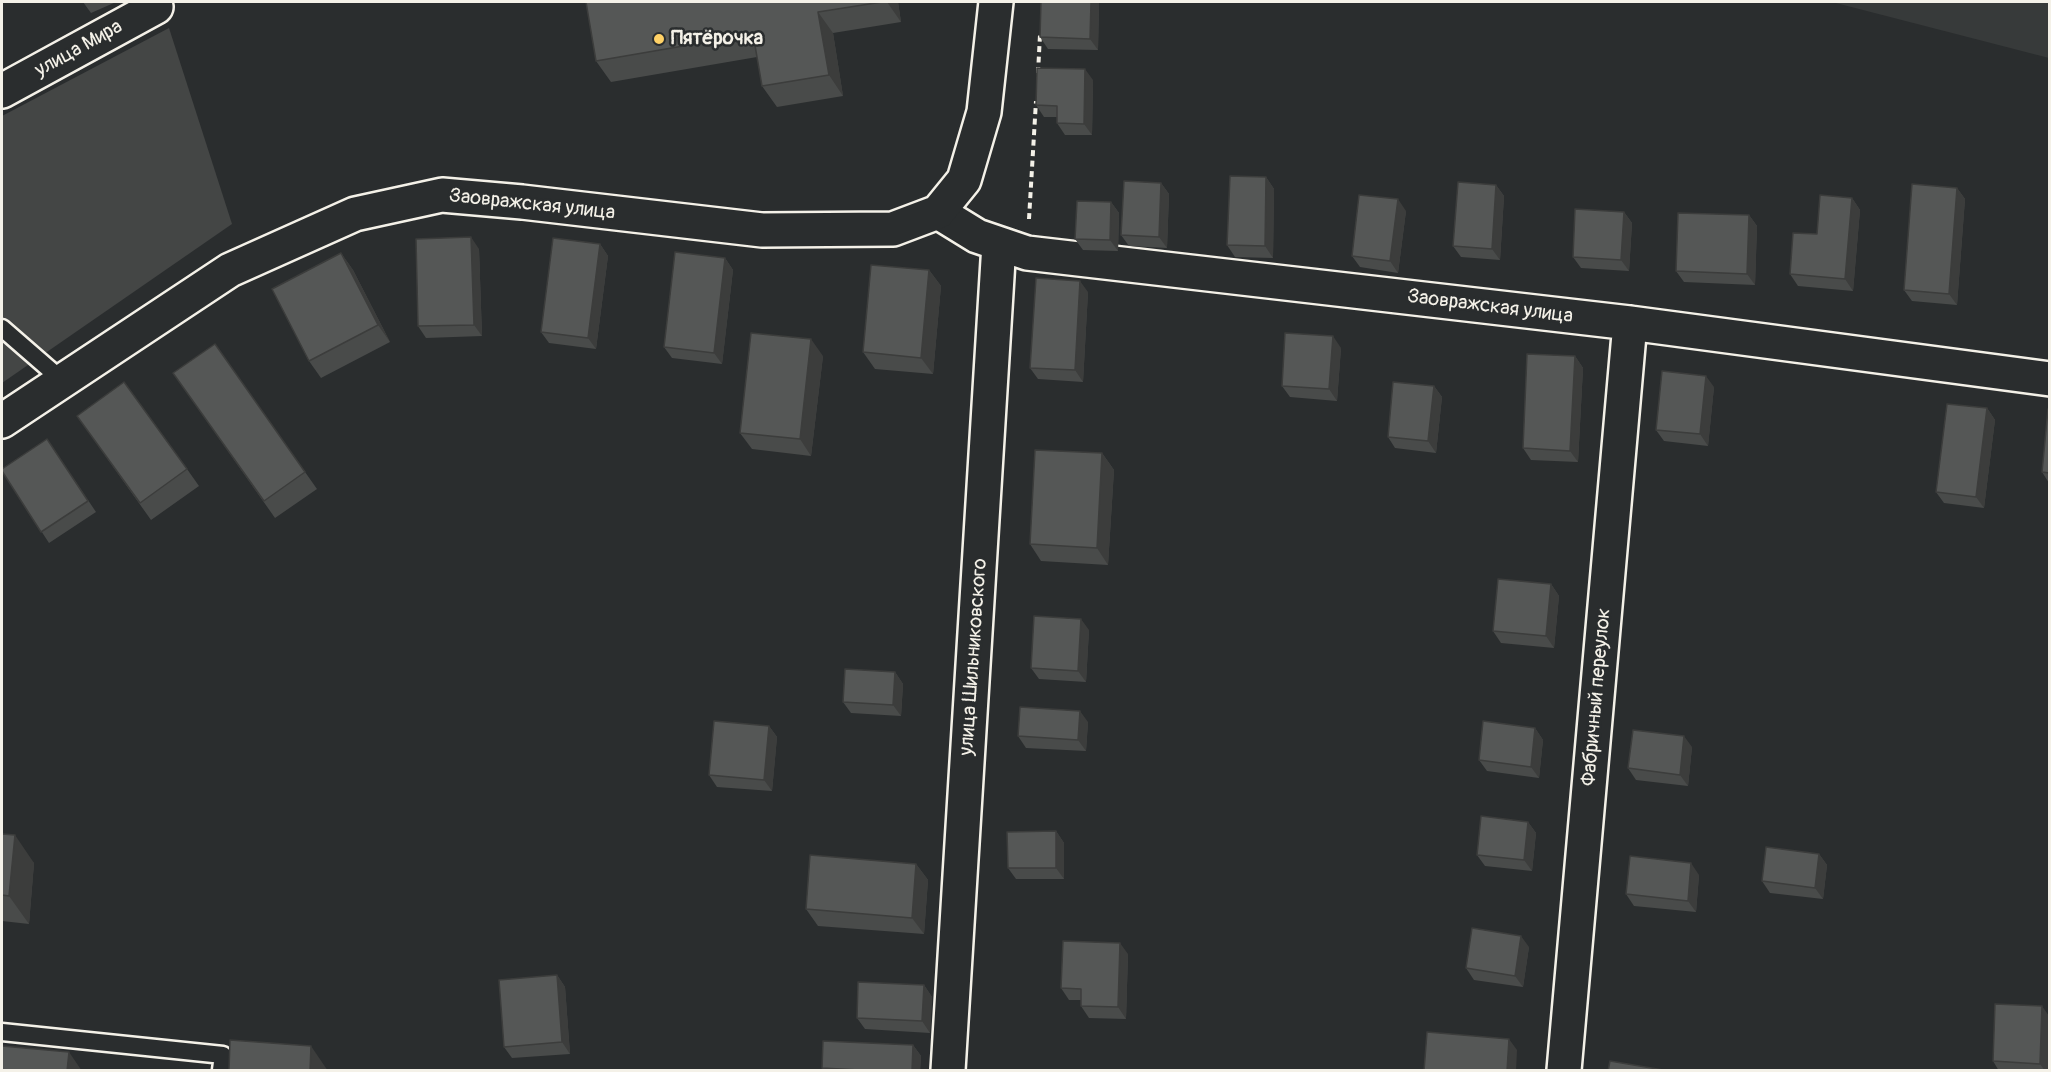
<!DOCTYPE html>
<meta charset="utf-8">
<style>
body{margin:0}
#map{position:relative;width:2051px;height:1072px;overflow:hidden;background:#2a2d2e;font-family:Pangolin,sans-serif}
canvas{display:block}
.frame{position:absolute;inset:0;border:3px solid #f4f1e8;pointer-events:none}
</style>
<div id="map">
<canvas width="2051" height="1072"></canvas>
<div class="frame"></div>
</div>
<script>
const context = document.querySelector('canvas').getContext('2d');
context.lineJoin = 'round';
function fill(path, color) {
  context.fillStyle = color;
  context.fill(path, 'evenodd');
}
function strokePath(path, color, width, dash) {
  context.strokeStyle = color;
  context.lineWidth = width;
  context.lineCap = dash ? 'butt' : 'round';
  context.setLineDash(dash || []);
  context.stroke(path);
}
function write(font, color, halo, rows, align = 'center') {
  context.font = font + ' Pangolin,sans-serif';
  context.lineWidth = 5;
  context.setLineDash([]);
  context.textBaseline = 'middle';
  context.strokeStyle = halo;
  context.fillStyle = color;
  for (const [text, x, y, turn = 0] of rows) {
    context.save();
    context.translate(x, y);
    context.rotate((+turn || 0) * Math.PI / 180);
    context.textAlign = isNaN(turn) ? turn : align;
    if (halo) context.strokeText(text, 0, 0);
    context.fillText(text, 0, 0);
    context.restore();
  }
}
fill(new Path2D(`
 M1832,2H2049V58Z`), '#373a3a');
fill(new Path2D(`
 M169,28L232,224L2,383V116Z`), '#444645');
const service = new Path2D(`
 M2,328L63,381
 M2,1032L223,1055L221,1070`);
const minor = new Path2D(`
 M2,91L156,7
 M938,212L977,236L1027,253L1630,323L2050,379
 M948,1070L999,244
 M1564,1070L1630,323`);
const secondary = new Path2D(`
 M2,421L230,270L355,214L442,195L522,202L762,230L893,229L938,212L964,180L984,112L996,2`);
strokePath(service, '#f4f1e8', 21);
strokePath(minor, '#f4f1e8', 38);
strokePath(secondary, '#f4f1e8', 38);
strokePath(new Path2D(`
 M1038,73L1040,35
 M1029,219L1036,101`), '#f4f1e8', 4, [6, 4.5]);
strokePath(service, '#2a2d2e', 16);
strokePath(minor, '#2a2d2e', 33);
strokePath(secondary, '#2a2d2e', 33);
fill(new Path2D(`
 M83,2H116L91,13Z
 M586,2H898L901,22L833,33L843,96L777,107L762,86L757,57L611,82L596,61Z
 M1041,2H1099L1098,50L1048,49L1040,37Z
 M1093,80L1092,135H1065L1057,123V117H1044L1036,105Z
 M1266,177L1274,189L1273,258L1235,257L1227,245Z
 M1161,183L1169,194L1167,248L1129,246L1121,235Z
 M1496,185L1504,196L1500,260L1461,257L1453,246Z
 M1957,188L1965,199L1957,305L1912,301L1904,290Z
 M1852,198L1860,210L1853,291L1798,286L1790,274L1817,234Z
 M1111,202L1119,213L1118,251L1083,250L1075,239Z
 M1406,211L1398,273L1360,267L1352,256Z
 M1624,212L1632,223L1629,271L1581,268L1573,257Z
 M1749,215L1757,226L1755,285L1684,282L1676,271Z
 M600,244L608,256L596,349L549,343L541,332Z
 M479,249L482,336L426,338L418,326Z
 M341,253L353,270L390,342L321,378L309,361Z
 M725,258L733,270L722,364L672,358L664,347Z
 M929,270L941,286L933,374L875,369L863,352Z
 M1088,292L1083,382L1038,379L1030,368Z
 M215,344L317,489L275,518L173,373Z
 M1341,348L1337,401L1290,397L1282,386Z
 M823,356L811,456L752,449L740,433Z
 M1575,356L1583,368L1578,462L1531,460L1523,448Z
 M1434,386L1442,397L1436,453L1395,448L1388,437Z
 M1714,387L1708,446L1664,441L1656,430Z
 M1987,408L1995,420L1984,508L1944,503L1936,492Z
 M2049,410V483L2042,472Z
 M77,416L187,469L199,486L151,520Z
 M47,439L96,512L49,543L2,471Z
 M1102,453L1114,470L1108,565L1041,561L1030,544Z
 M1551,584L1559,596L1554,648L1501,643L1493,631Z
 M1089,630L1086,682L1039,679L1031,668Z
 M895,672L903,684L901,716L851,713L843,702Z
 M1088,722L1086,751L1026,748L1018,736Z
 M769,726L777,737L772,791L717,787L709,775Z
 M1535,728L1543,740L1539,778L1487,771L1479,760Z
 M1692,747L1688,786L1636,780L1628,768Z
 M1528,822L1536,833L1532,871L1485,866L1477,855Z
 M1056,831L1064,843V879H1016L1008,868Z
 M2,834L34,863L29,924L2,921Z
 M1819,854L1827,865L1823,899L1770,893L1762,881Z
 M916,864L928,880L924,934L818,926L806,909Z
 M1699,875L1696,912L1634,906L1626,894Z
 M1529,947L1523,987L1474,980L1466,968Z
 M1128,954L1126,1019L1089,1018L1081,1006V1000H1069L1061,988Z
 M557,975L565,987L570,1054L512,1058L504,1047Z
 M924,985L932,997L930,1033L865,1029L857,1018Z
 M2049,1016L2048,1071H1999L1993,1061Z
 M913,1045L921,1056L920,1071H824L822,1068Z`), '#494b4a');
fill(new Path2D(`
 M887,2H898L901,22Z
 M1091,2H1099L1098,50L1090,39Z
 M818,12L833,33L843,96L829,75Z
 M1085,69L1093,80L1092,135L1084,124Z
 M1266,177L1274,189L1273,258L1265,246Z
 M1161,183L1169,194L1167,248L1159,237Z
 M1496,185L1504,196L1500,260L1492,249Z
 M1957,188L1965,199L1957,305L1949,294Z
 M1852,198L1860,210L1853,291L1845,279Z
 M1398,199L1406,211L1398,273L1390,261Z
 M1111,202L1119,213L1118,251L1110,240Z
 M1624,212L1632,223L1629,271L1621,260Z
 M1749,215L1757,226L1755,285L1747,274Z
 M471,237L479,249L482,336L474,325Z
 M600,244L608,256L596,349L588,338Z
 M341,253L353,270L390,342L378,325Z
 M725,258L733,270L722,364L714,353Z
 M929,270L941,286L933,374L921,358Z
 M1080,281L1088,292L1083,382L1075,370Z
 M1333,336L1341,348L1337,401L1329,389Z
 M811,339L823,356L811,456L800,439Z
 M1575,356L1583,368L1578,462L1570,451Z
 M1706,376L1714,387L1708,446L1700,434Z
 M1434,386L1442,397L1436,453L1428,441Z
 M1987,408L1995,420L1984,508L1976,497Z
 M1102,453L1114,470L1108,565L1097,548Z
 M1551,584L1559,596L1554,648L1546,636Z
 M1081,619L1089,630L1086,682L1078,671Z
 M895,672L903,684L901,716L893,705Z
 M1080,711L1088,722L1086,751L1078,740Z
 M769,726L777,737L772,791L764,780Z
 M1535,728L1543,740L1539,778L1531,767Z
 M1684,736L1692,747L1688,786L1680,775Z
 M1528,822L1536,833L1532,871L1524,860Z
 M1056,831L1064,843V879L1056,868Z
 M15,835L34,863L29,924L9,896Z
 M1819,854L1827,865L1823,899L1815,888Z
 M1691,863L1699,875L1696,912L1688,901Z
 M916,864L928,880L924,934L912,918Z
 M1521,936L1529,947L1523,987L1515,976Z
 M1120,943L1128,954L1126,1019L1118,1007Z
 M557,975L565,987L570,1054L562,1042Z
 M924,985L932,997L930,1033L922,1021Z
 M2042,1006L2049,1016L2048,1071H2045L2040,1064Z
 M1509,1039L1517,1050L1516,1071H1507Z
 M913,1045L921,1056L920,1071H912Z
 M311,1046L328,1071H310Z
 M69,1052L82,1071H67Z`), '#3c3d3c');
const building = new Path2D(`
 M586,2H882L818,12L829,75L762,86L753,34L596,61Z
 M1041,2H1091L1090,39L1040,37Z
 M1037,68L1085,69L1084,124L1057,123V106L1036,105Z
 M1230,176L1266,177L1265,246L1227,245Z
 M1124,181L1161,183L1159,237L1121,235Z
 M1458,182L1496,185L1492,249L1453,246Z
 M1912,184L1957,188L1949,294L1904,290Z
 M1359,195L1398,199L1390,261L1352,256Z
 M1820,195L1852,198L1845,279L1790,274L1793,233L1817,234Z
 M1077,201L1111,202L1110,240L1075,239Z
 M1575,209L1624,212L1621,260L1573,257Z
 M1678,213L1749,215L1747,274L1676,271Z
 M471,237L474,325L418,326L416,239Z
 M553,238L600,244L588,338L541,332Z
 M675,252L725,258L714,353L664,347Z
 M341,253L378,325L309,361L272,289Z
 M871,265L929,270L921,358L863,352Z
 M1036,278L1080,281L1075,370L1030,368Z
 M751,333L811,339L800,439L740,433Z
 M1285,333L1333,336L1329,389L1282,386Z
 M215,344L305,472L264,501L173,373Z
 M1527,354L1575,356L1570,451L1523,448Z
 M1662,371L1706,376L1700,434L1656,430Z
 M124,382L187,469L140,503L77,416Z
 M1393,382L1434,386L1428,441L1388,437Z
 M1947,404L1987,408L1976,497L1936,492Z
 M2048,409L2049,410V473L2042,472Z
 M47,439L88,501L41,532L2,471V469Z
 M1035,450L1102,453L1097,548L1030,544Z
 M1498,579L1551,584L1546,636L1493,631Z
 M1034,616L1081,619L1078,671L1031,668Z
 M845,669L895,672L893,705L843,702Z
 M1020,707L1080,711L1078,740L1018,736Z
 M714,721L769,726L764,780L709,775Z
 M1483,721L1535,728L1531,767L1479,760Z
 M1633,730L1684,736L1680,775L1628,768Z
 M1481,816L1528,822L1524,860L1477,855Z
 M1056,831V868H1008L1007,832Z
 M2,834L15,835L9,896L2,895Z
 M1766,847L1819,854L1815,888L1762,881Z
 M810,855L916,864L912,918L806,909Z
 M1630,856L1691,863L1688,901L1626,894Z
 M1472,928L1521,936L1515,976L1466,968Z
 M1063,941L1120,943L1118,1007L1081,1006V989L1061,988Z
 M557,975L562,1042L504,1047L499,980Z
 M858,982L924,985L922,1021L857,1018Z
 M1995,1004L2042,1006L2040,1064L1993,1061Z
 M1427,1032L1509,1039L1507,1071H1424Z
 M230,1040L311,1046L310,1071H229Z
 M823,1041L913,1045L912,1071H878L822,1068Z
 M2,1046L69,1052L67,1071H2Z
 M1610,1061L1669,1071H1608Z`);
fill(building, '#555756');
strokePath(building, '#3c3d3c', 1.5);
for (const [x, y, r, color] of [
 [659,39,6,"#ffd166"]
]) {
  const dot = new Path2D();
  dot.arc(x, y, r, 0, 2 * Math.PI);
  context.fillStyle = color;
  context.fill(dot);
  strokePath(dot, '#2a2d2e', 2);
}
write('bold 20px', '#f4f1e8', '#2a2d2e', [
 ["Пятёрочка",671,39]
], 'left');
write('20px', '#f4f1e8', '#2a2d2e', [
 ["улица Мира",79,49,-29],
 ["Заовражская улица",532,205,6],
 ["Заовражская улица",1490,307,7],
 ["улица Шильниковского",974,657,-86],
 ["Фабричный переулок",1597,697,-85]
]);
</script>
